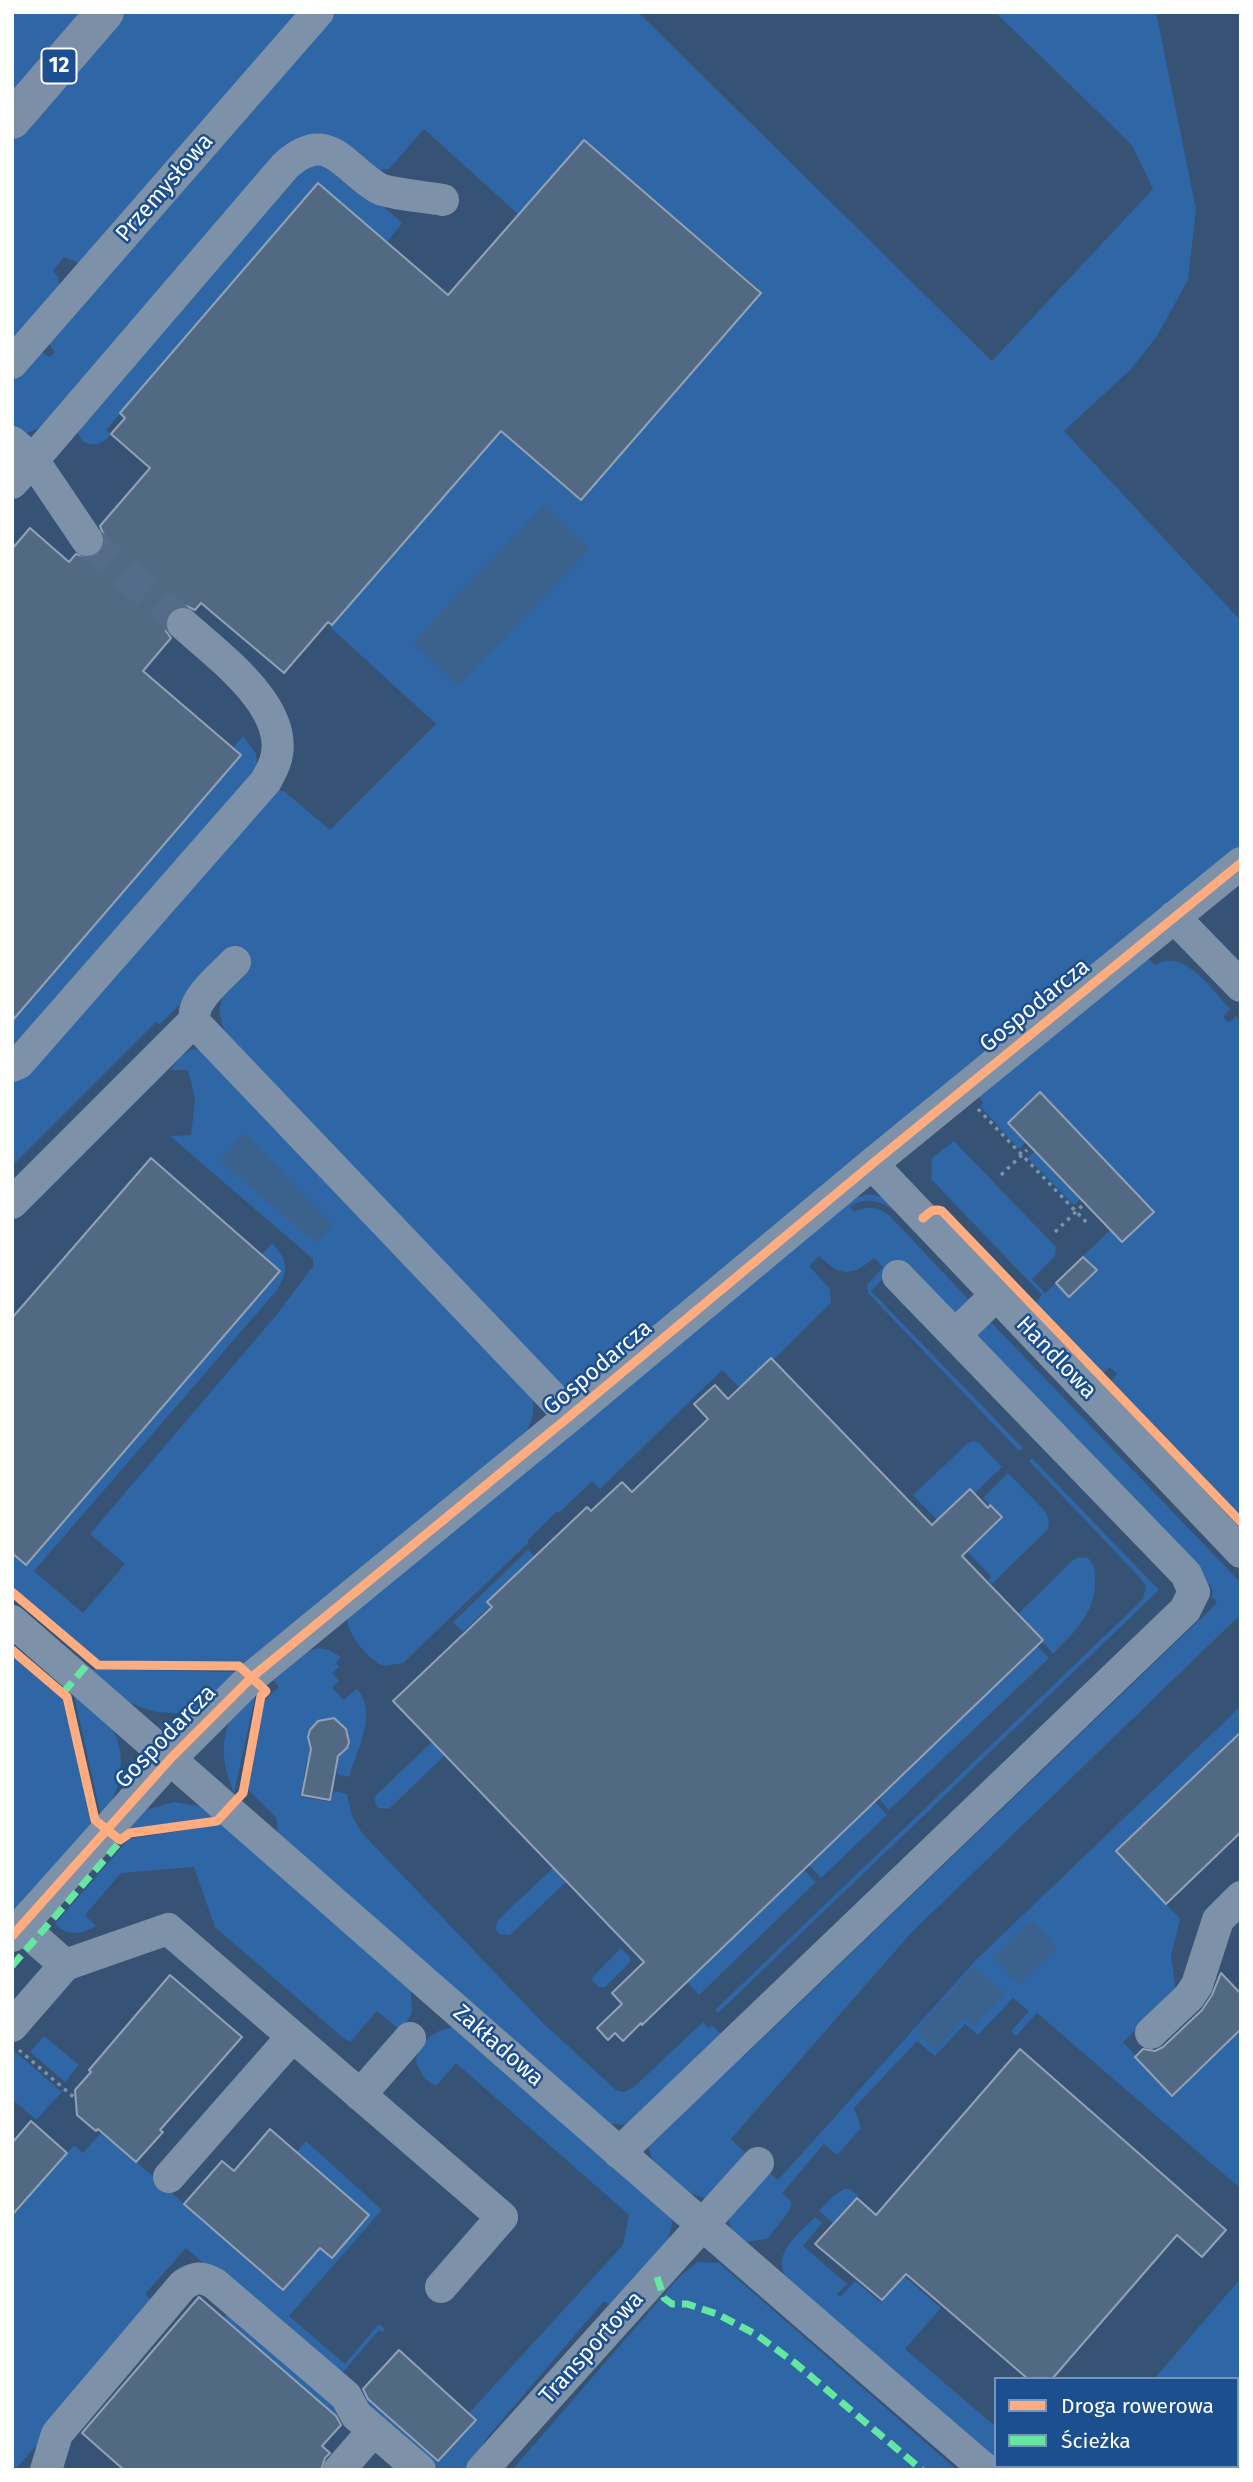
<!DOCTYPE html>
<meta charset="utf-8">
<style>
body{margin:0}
#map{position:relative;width:1253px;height:2482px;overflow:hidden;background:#365274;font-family:"Fira Sans",sans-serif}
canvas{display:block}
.frame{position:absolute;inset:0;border:14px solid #fff;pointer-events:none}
.legend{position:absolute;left:994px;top:2377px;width:245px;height:91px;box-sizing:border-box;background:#1b4f8f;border:2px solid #7695bc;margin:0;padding:9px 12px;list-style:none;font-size:21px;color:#fff}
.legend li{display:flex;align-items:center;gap:14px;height:35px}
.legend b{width:35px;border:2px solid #7695bc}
</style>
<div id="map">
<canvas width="1253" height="2482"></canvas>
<div class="frame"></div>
<ul class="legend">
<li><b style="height:9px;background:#ffac80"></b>Droga rowerowa</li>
<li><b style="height:9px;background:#66e7a1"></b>Ścieżka</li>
</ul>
</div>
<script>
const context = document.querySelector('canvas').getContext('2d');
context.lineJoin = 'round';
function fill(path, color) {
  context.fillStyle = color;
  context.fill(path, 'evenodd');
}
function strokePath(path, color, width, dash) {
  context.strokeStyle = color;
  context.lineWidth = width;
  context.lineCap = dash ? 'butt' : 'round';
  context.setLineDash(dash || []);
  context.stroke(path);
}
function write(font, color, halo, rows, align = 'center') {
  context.font = font + ' "Fira Sans",sans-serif';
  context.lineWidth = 5;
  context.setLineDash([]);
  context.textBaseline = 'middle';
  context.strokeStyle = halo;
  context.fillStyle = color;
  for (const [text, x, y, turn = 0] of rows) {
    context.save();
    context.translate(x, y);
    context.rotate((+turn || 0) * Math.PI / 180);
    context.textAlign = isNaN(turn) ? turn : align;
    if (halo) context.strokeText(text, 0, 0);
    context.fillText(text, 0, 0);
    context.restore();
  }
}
fill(new Path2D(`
 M12,12H88L12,100Z
 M119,12H305L79,263L64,257L53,271L58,277L60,288L12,348V135Z
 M332,12H638L992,361L1153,189L1132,145L995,12H1156L1196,209L1188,280L1157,336L1131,369L1064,431L1241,621V847L587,1386L572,1389L559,1386L227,1044L219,1011L234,950L161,1023L159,1024L156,1022L12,1166V1080L273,790L284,791L330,830L436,724L330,627L501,431L582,500L759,289L584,140L519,215L424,129L389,169L376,171L324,137L48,425L26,433L12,428V378L38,350L50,357L55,352L46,340Z
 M324,160L351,177L402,223L380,251L196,328L106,430L111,434C102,445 95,447 82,441L76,429L294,170Z
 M243,736L256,754L257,768L12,1055V1020L241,756L233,748Z
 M1142,959L1150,960L1155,965C1184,947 1212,990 1230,1009L1223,1017L1229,1023L1236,1016L1241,1021V1508L1236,1512L1110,1381L1117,1374L1110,1367L1103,1374L1035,1303L1042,1295L931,1179L932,1158L954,1141L1056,1247L1055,1256L1032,1279L1045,1293L1056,1283L1070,1297L1096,1271L1083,1256L1110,1230L1123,1242L1154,1212L1041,1093L1008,1123L1026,1142L1019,1149L981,1107L983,1102L979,1097Z
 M192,1049L202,1050L532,1396C535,1415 532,1425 520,1440L247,1667L241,1663L99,1662L12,1586V1553L27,1564L280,1271L261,1255L272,1243C288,1260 289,1270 277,1290L34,1571L83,1613L125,1564L90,1534L278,1313L313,1266V1259L170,1136L191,1135L195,1099L188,1070H170L182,1056Z
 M1035,1151L1080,1199L1074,1205L1028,1158Z
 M869,1194L888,1198L896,1212C881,1201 866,1195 850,1207L854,1212C868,1205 877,1207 890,1216L971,1302L957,1313L952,1312L900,1262L871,1291L1023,1448L1019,1451L868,1293L867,1285L883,1267L874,1258C851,1277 841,1277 819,1256L809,1266L830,1289L831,1303L773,1360L771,1358L740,1388L722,1370L600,1489L592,1481L560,1512H556L528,1540V1543L403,1663L384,1666C369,1660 347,1635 347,1618L850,1199Z
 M988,1319L1241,1583V1621L1237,1618L912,1932L731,2139L747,2155L706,2198C691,2198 664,2174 654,2162C651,2158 650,2151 648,2146L738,2051L744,2056L1217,1603L1212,1597L1213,1591L1210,1585L980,1345L976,1337V1330Z
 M973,1441L979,1443L1002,1467L945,1522L940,1523L913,1495L968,1443Z
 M1032,1458L1159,1590L718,2013L715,2010L1143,1599L1146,1586L1141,1579L1029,1461Z
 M1008,1473L1045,1511C1049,1518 1050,1522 1047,1530L992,1584L988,1580L991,1576L950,1534H986L1002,1517L983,1498Z
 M528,1550L534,1556L487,1602L490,1606L463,1632L453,1622Z
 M1079,1557L1088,1558C1094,1564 1095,1570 1095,1578C1097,1612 1074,1632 1053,1654L1018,1614L1073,1560Z
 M1037,1646L1049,1658L889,1810L878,1798Z
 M319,1648L329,1650L341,1657L336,1662L339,1667L332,1673L339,1681L332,1687L343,1700L357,1689C379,1714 356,1750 349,1777L337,1774L338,1769L306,1763L301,1797L331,1802L334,1791L347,1794L352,1816L362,1833L543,2023L616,2090L624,2092L634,2087L703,2022L709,2028L712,2025L724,2037L628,2125L610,2124L278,1835L276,1817L247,1789L263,1702L279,1687L273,1680L266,1686L263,1683L297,1653Z
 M12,1655L65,1701L91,1823L94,1825L12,1920Z
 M93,1669L236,1672C227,1681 213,1700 202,1707C195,1711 183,1713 176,1713C137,1714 119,1695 90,1673Z
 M73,1691C85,1702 101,1713 110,1726C129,1753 121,1791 103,1815L100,1812Z
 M254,1692L255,1698L234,1793C224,1770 218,1740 232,1717C238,1708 247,1700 254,1692Z
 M1241,1706V1732L1116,1851L1180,1919L1171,1956L1176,1991L1123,2042L1172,2095L1241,2029V2189L1037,2013L1016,2036L1013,2034L1012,2030L1029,2011L1013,1998L978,2035L965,2024L935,2056L917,2041L854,2108L861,2128L837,2155L824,2144L782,2193L791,2201V2205L787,2214L767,2239L744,2242L731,2229L728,2218L768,2172L778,2180L976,1960Z
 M432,1742L445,1755L389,1809L378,1808L374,1801L377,1794Z
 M174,1802L198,1806L214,1814L212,1817L121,1830L142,1811Z
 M875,1802L887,1815L821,1878L809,1865Z
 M225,1820L411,1987L412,2013L401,2031L377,2011L350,2042L342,2037L215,1927L194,1867L121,1873L85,1915L96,1926C82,1934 68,1937 55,1924L129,1839L217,1825Z
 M553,1868L566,1882L510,1935L499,1934L495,1928L498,1920Z
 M804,1870L816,1882L699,1995L687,1982Z
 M621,1948L630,1957V1962L605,1987H599L591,1979Z
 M455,2027L670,2212L673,2220L668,2241L613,2307L604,2301L485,2440L480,2453L467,2470H437V2466L356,2397L360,2392L439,2461L476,2420L469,2413L623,2245L629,2215L456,2063L436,2086L425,2079L416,2063C417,2041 434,2030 455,2027Z
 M44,2036L79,2065L65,2082L30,2052Z
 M12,2049L62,2092L36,2120L12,2099Z
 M102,2132L283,2290L320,2248L332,2258L369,2215L297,2152L306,2141L382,2210L289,2316L345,2364L379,2324L385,2329L382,2332L379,2330L337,2379L186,2248L145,2294L152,2301V2312L15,2470H12V2215L74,2145L83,2153Z
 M844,2189H850L858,2195L833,2223L819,2211L832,2197Z
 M815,2217L822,2223L803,2246L847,2284L837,2294L840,2297L855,2281L880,2302L904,2276L941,2308L905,2349L996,2427V2458L786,2277C771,2253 800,2233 815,2217Z
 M698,2262L719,2263L957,2470H512L681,2275Z
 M1241,2278V2470H1076L1079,2466H1237V2379H1154Z
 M230,2311L342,2408L343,2422L223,2318Z`), '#2f66a5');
fill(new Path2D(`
 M545,504L590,549L458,686L412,642Z
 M245,1133L333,1225L316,1243L219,1160Z
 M1032,1920L1058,1947L1019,1985L992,1957Z
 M974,1966L1005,1993L975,2026L965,2017L937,2050L916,2032Z`), '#3b618d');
const building = new Path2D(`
 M584,140L761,293L581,500L501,431L332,625L328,622L284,673L201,603L195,610L186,606H178L170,611L165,621L166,631L171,638L143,671L241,755L12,1021V549L30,528L69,562L76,554L89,558L97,556L103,549L105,538L100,526L150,468L111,434L125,418L120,413L318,183L448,295Z
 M1040,1092L1154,1212L1122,1242L1008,1123Z
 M151,1158L280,1271L26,1565L12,1553V1318Z
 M1083,1257L1097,1270L1069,1297L1056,1283Z
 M771,1358L932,1525L970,1489L988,1508L990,1505L1002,1517L962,1556L1043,1640L642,2025L641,2023L623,2041L615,2033L608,2040L597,2028L622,2004L612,1993L644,1962L393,1701L492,1607L487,1602L587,1507L591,1511L622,1482L632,1492L708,1419L694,1404L715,1385L728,1399Z
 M334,1718L346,1729L349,1742L347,1748L338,1756L330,1800L302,1795L311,1749L308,1737L310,1730L318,1721Z
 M1241,1732V1832L1166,1904L1116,1851Z
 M1221,1973L1241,1994V2029L1172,2096L1135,2057L1143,2049L1155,2051L1163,2047L1202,2010L1212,1995Z
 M170,1975L242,2037L160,2130L163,2132L136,2162L98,2129L96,2131L77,2115L75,2090L91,2072L89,2070Z
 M1020,2049L1226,2230L1202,2257L1177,2235L1052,2379H1028L906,2274L882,2300L815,2244L857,2198L876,2215Z
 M31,2121L67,2153L12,2215V2143Z
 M270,2129L369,2215L332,2258L320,2248L283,2290L184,2204L222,2161L234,2171Z
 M199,2297L336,2416L341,2425L322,2446L330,2453L325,2458L321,2470H124L82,2433Z
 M399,2350L476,2420L438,2461L368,2399L363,2389Z`);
fill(building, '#526984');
strokePath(building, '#92a2b6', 2);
strokePath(new Path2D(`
 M87,540L183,624`), '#546c89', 32, [32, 16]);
strokePath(new Path2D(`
 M12,544L14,546
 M978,1109L1088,1224
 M1001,1175L1027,1150
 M1055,1232L1086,1202
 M19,2050L76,2099`), '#7d92a8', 3.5, [3.5, 5]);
strokePath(new Path2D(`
 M12,363L318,12
 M12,442L33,460L12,483
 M87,540L33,460L285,166C328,127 343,167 378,188C389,194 428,197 443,200
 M1174,917L1241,986
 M235,962C221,977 185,1004 197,1025L570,1416
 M12,1066L19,1063L266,781C269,775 273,768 275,762C293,709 217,655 183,624
 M872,1164L1241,1552
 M12,1203L194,1021
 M955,1335L996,1295
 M12,1621C337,1904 659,2190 986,2470
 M12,1936L171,1758L252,1677L570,1416L872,1164L1241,863
 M65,1965L168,1929L502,2217L441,2287
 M12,2026L65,1965L21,1926
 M1151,2033L1189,1997L1197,1985L1218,1920L1241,1897
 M360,2095L410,2038
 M619,2153L1185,1610L1194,1592L1186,1574L898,1276
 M169,2177L292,2037
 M46,2470L57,2434L183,2285C195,2277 202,2276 215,2284L346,2396L356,2415L420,2470
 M339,2470L374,2430
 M482,2470L758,2163`), '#7d92a8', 32);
strokePath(new Path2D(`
 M12,120L105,12`), '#7d8ea7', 38);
strokePath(new Path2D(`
 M63,1693L91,1660
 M12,1966L125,1836
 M657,2277L664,2298L672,2304H687L717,2314L757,2335L795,2363L922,2470`), '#66e7a1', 7, [14, 7]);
strokePath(new Path2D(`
 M923,1218C930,1212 933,1208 942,1211L1241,1522
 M12,1592L98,1665L239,1666L266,1691L261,1696L243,1793L217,1821L130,1833L120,1840L95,1820L67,1697L12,1650
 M12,1936L171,1758L252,1677L570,1416L872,1164L1241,863`), '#ffac80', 9);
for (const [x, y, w] of [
 [59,66,35]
]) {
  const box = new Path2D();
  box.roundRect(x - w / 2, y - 17.5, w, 35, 5);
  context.fillStyle = '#1b4f8f';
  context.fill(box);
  strokePath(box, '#fff', 2);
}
write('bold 21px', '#fff', null, [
 ["12",59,66]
]);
write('23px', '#fff', '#1b4f8f', [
 ["Przemysłowa",165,188,-49],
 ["Gospodarcza",1035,1006,-39],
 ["Handlowa",1056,1358,46],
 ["Gospodarcza",598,1368,-40],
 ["Gospodarcza",166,1737,-46],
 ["Zakładowa",498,2046,41],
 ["Transportowa",592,2348,-48]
]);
</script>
